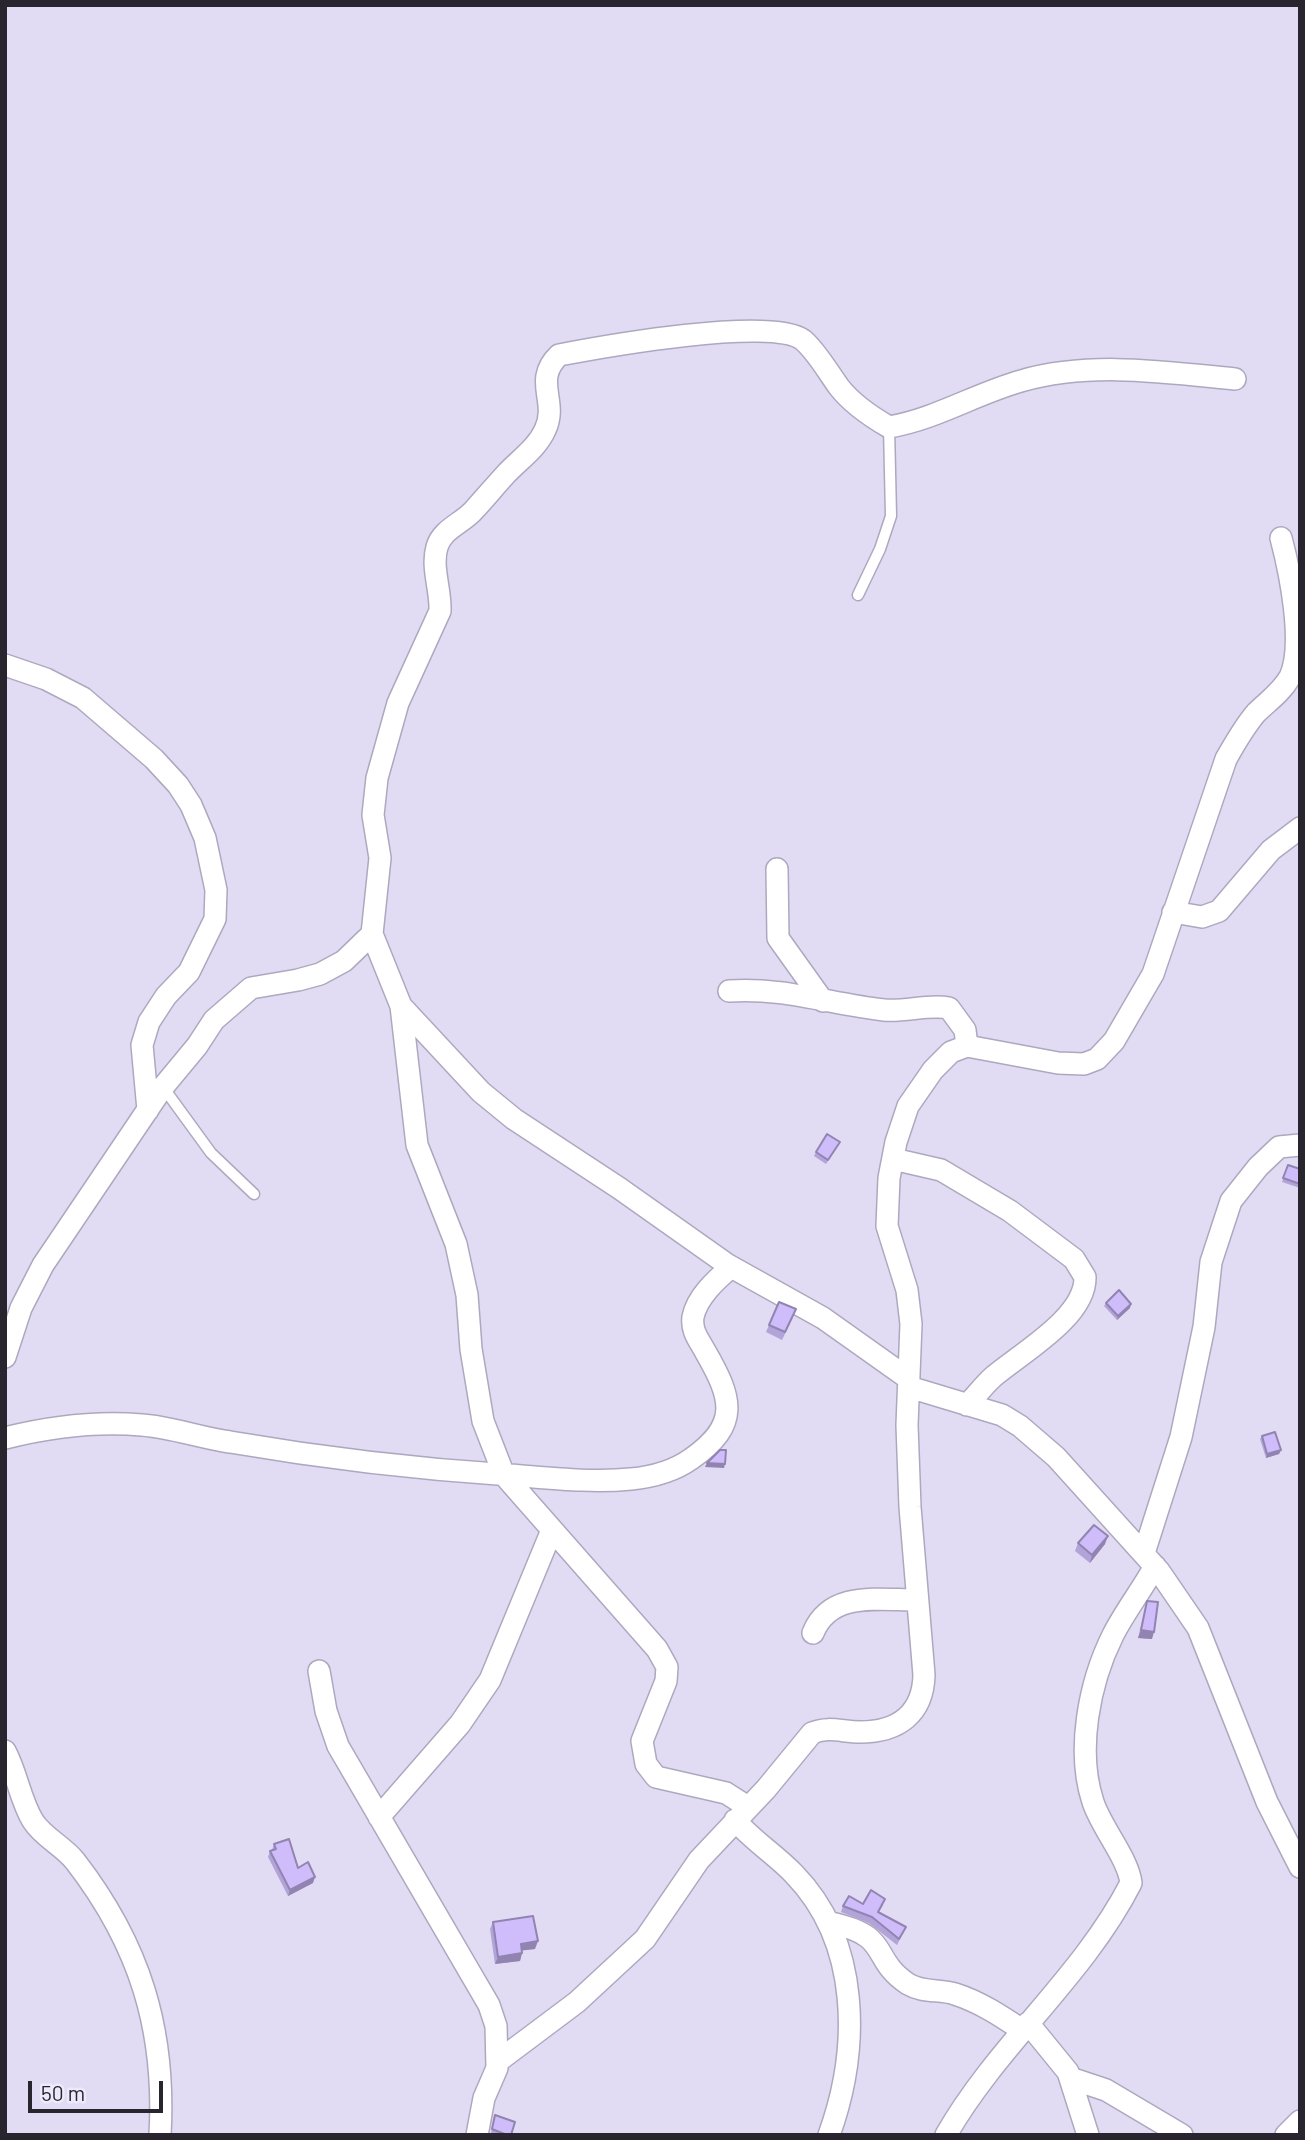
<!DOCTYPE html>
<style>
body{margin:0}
#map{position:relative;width:1305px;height:2140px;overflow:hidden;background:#e2dbf4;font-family:Barlow,sans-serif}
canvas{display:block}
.frame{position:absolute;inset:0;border:7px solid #28252e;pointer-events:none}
.scale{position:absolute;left:28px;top:2081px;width:135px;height:32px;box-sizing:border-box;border:4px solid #28252e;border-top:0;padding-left:9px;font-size:21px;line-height:24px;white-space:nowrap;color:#28252e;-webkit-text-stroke:5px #efe9fd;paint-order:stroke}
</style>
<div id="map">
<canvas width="1305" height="2140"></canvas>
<div class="frame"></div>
<div class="scale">50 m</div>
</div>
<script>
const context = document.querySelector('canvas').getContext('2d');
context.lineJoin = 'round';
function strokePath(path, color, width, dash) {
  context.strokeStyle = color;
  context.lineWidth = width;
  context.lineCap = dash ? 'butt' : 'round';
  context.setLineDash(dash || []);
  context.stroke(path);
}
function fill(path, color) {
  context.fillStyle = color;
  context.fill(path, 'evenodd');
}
const service = new Path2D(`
 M858,595L880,549L891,516L889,427
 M163,1087L211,1153L254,1194`);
const minor = new Path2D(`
 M5,665L46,679L83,698L154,759L178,785L191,805L205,838L216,890L215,919L189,972L166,996L149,1022L142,1045L148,1110
 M777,869L778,938L823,1001
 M1173,912L1202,917L1219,911L1271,850L1300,828
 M372,934L401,1006L481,1092L514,1119L619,1188L728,1265L823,1318L909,1379
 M729,991C782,987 831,1004 884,1010C906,1012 928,1004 949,1008L965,1030L967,1046
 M401,1006L417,1145L456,1244L467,1295L471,1349L483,1421L504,1475L657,1649L667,1667L666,1681L642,1741L646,1764L656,1777L726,1793L748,1807
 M893,1159L941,1170L1010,1211L1074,1259L1085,1277C1086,1317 1021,1353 993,1377C984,1385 976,1396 967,1405
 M5,1357L21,1308L43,1265L163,1087L197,1046L214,1020L251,988L298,980L320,974L344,961L372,934L380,858L373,815L377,778L398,703L440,611C441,590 431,567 437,547C442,529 463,523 474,510C485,498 495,486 506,474C519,460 537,448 545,430C559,401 532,381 559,355C601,347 772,316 803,340C817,352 828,372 839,387C852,404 870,416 889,427C936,419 975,394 1021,381C1090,361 1165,372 1235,379
 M909,1387L1002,1415L1020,1426L1056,1457L1159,1571L1198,1628L1267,1802L1300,1867
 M5,1438C49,1427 96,1421 142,1425C171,1427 201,1438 230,1442C323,1458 416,1469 510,1475C550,1478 591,1483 631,1479C652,1477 674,1471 691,1459C741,1424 732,1398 705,1351C699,1340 691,1331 693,1317C697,1297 716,1280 731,1267
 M1144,1553L1181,1437L1204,1327L1211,1262L1231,1201L1258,1167L1279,1147L1300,1145
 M813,1633C830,1591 877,1600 916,1600
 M319,1671L326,1711L338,1746L489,2005L496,2026L497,2068L484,2098L477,2135
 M5,1751C17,1773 20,1800 33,1821C43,1837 63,1846 75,1861C140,1945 166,2030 160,2135
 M379,1817L460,1724L490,1680L552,1530
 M735,1820C753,1841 776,1855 794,1874C861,1943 860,2049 829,2135
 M831,1923C893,1936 869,1958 908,1984C923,1993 940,1989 955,1994C980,2002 1001,2016 1022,2030
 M1028,2023L1068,2072L1088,2135
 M497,2062L577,2002L645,1939L699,1860L766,1789L812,1733C829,1726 842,1732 860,1732C898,1732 923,1714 924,1675L910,1507L907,1425L911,1324L907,1290L887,1226L889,1178L896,1142L908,1106L933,1070L951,1052L967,1046L1058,1063L1084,1064L1097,1059L1114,1041L1153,974L1226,759C1235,743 1244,727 1256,713C1268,701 1281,693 1290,677C1305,645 1290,572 1281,538
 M1070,2078L1106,2090L1182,2135
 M946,2135C998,2044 1083,1977 1131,1883C1128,1858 1102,1829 1093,1802C1076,1751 1089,1683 1113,1635C1125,1611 1142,1590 1155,1566
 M1286,2135L1300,2121`);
strokePath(service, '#aea8bf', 13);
strokePath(minor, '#aea8bf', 24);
strokePath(service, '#fff', 10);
strokePath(minor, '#fff', 21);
fill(new Path2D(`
 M840,1142L826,1164L814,1156L816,1152Z
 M1288,1165L1300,1169V1188L1282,1182Z
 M1106,1303L1130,1308L1117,1320L1104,1306Z
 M793,1317L782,1340L766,1332L769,1325Z
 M1262,1436L1281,1450L1279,1454L1266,1458L1260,1439Z
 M1078,1543L1105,1544L1090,1563L1075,1551Z
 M1147,1601L1152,1639L1138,1638Z
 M274,1844L313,1883L288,1896L268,1857L270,1851L272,1850Z
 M863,1904L883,1905L879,1912L906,1927L897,1945L869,1923L841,1912L843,1906Z
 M493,1922L535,1949L522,1950V1953L520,1961L495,1964L490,1929Z
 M495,2115L511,2135H496L491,2133Z`), '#b2a3d8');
fill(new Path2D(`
 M1131,1304L1130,1308L1117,1320L1118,1316Z
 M1281,1450L1279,1454L1266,1458L1267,1454Z
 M707,1463L725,1464L724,1468L705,1467Z
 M1108,1536L1105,1544L1090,1563L1092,1555Z
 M1141,1630L1154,1632L1152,1639L1138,1638Z
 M315,1877L313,1883L288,1896L290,1890Z
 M538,1941L535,1949L518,1951L521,1944Z
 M522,1953L520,1961L495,1964L498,1957Z`), '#9184b0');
const building = new Path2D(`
 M827,1134L840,1142L828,1160L816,1152Z
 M1288,1165L1300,1169V1184L1283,1178Z
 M1119,1290L1131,1304L1118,1316L1106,1303Z
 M779,1302L796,1309L785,1332L769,1325Z
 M1275,1432L1281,1450L1267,1454L1262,1436Z
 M720,1450H726L725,1464L707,1463Z
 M1094,1525L1108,1536L1092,1555L1078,1543Z
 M1147,1601L1158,1602L1154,1632L1141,1630Z
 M289,1839L298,1868L308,1862L315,1877L290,1890L270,1851L276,1849L274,1844Z
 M871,1890L885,1899L878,1912L906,1927L899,1939L872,1917L843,1906L849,1896L863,1904Z
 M533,1916L538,1941L521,1944L522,1953L498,1957L493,1922Z
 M495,2115L515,2122L511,2135H507L492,2129Z`);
fill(building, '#cfbdfb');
strokePath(building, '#9184b0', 2);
</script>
